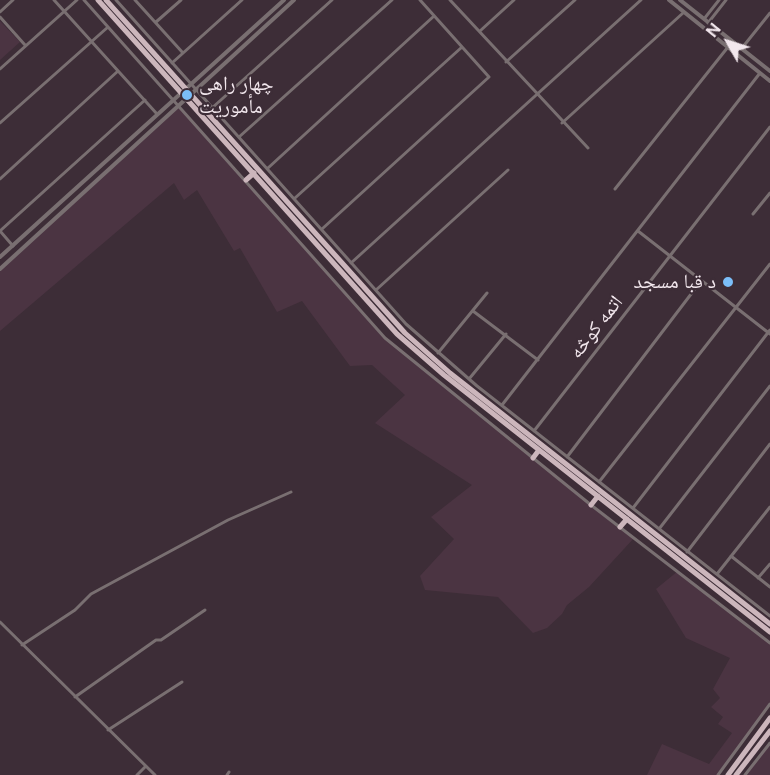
<!DOCTYPE html>
<meta charset="utf-8">
<style>
body{margin:0}
#map{position:relative;width:770px;height:775px;overflow:hidden;background:#3d2d37;font-family:"Public Sans",sans-serif}
canvas{display:block}
.north{position:absolute;left:698px;top:12px;width:60px;height:60px;-webkit-text-stroke:4px #3d2d37;paint-order:stroke;rotate:309deg;font-size:16px;font-weight:700;line-height:24px;text-align:center;color:#f2e7ed}
.north::after{content:'';display:block;margin:auto;width:21px;height:27px;background:#f2e7ed;clip-path:polygon(50% 0,100% 100%,50% 72%,0 100%)}
</style>
<div id="map">
<canvas width="770" height="775"></canvas>
<div class="north">N</div>
</div>
<script>
const context = document.querySelector('canvas').getContext('2d');
context.lineJoin = 'round';
function fill(path, color) {
  context.fillStyle = color;
  context.fill(path, 'evenodd');
}
function strokePath(path, color, width, dash) {
  context.strokeStyle = color;
  context.lineWidth = width;
  context.lineCap = dash ? 'butt' : 'round';
  context.setLineDash(dash || []);
  context.stroke(path);
}
function write(font, color, halo, rows, align = 'center') {
  context.font = font + ' "Public Sans","Noto Naskh Arabic",sans-serif';
  context.lineWidth = 4.5;
  context.setLineDash([]);
  context.textBaseline = 'middle';
  context.strokeStyle = halo;
  context.fillStyle = color;
  for (const [text, x, y, turn = 0] of rows) {
    context.save();
    context.translate(x, y);
    context.rotate((+turn || 0) * Math.PI / 180);
    context.textAlign = isNaN(turn) ? turn : align;
    if (halo) context.strokeText(text, 0, 0);
    context.fillText(text, 0, 0);
    context.restore();
  }
}
fill(new Path2D(`
 M0,21L20,42L0,60Z
 M179,105L385,338L634,538L589,587L567,605L562,614L547,628L533,633L498,597L425,590L420,576L454,539L431,517L472,485L375,423L405,395L372,365L350,366L302,301L277,312L240,248L234,251L197,190L184,200L174,183L0,331V269Z
 M678,571L770,643V704L718,775H647L662,744L709,764L732,733L718,724L723,717L711,707L720,698L713,689L730,658L686,638L656,589Z
 M770,743V775H745Z`), '#4b3442');
strokePath(new Path2D(`
 M54,0L157,114
 M84,0L385,338L591,505L770,643
 M116,0L406,324L477,386L770,616
 M135,0L183,53
 M450,0L588,148
 M0,12L13,0
 M0,17L25,45
 M704,19L719,0
 M156,22L181,0
 M708,23L726,0
 M480,31L514,0
 M742,48L770,13
 M506,62L575,0
 M172,63L242,0
 M0,69L77,0
 M212,108L332,0
 M0,123L108,27
 M562,123L683,13
 M239,137L392,0
 M268,168L434,16
 M0,179L118,71
 M615,189L728,47
 M295,198L462,47
 M753,214L770,193
 M322,229L489,77L420,0
 M0,231L145,100
 M0,231L13,246
 M638,231L770,334
 M351,263L641,0
 M376,290L508,170
 M473,311L538,360
 M438,353L487,293
 M469,379L506,334
 M502,405L760,73
 M534,431L770,127
 M567,457L701,281
 M599,482L770,264
 M633,508L770,330
 M659,529L770,386
 M687,552L770,444
 M731,556L770,587
 M717,574L770,507
 M758,578L770,564
 M0,622L155,775
 M22,645L75,610L91,594L228,520L291,492
 M75,697L156,640H161L205,610
 M108,730L182,682
 M137,775L146,766
 M227,775L229,772
 M718,775L770,704
 M745,775L770,743`), '#796f71', 3);
strokePath(new Path2D(`
 M669,0L770,81
 M680,0L770,71
 M0,257L284,0
 M0,269L294,0`), '#796f71', 4);
strokePath(new Path2D(`
 M98,0L397,334L444,375L770,632
 M106,0L405,333L450,373L770,624
 M246,180L254,173
 M533,458L539,450
 M591,505L598,496
 M620,527L627,519
 M728,775L770,718
 M736,775L770,731`), '#ccb6bc', 5);
for (const [x, y, r, color] of [
 [187,95,6,"#7bbef8"],
 [728,282,6,"#7bbef8"]
]) {
  const dot = new Path2D();
  dot.arc(x, y, r, 0, 2 * Math.PI);
  context.fillStyle = color;
  context.fill(dot);
  strokePath(dot, '#3d2d37', 2);
}
write('20px', '#f2e7ed', '#3d2d37', [
 ["چهار راهی",199,84],
 ["مأموریت",199,107],
 ["د قبا مسجد",716,282,"right"]
], 'left');
write('20px', '#f2e7ed', '#3d2d37', [
 ["اتمه کوڅه",596,327,-52]
]);
</script>
